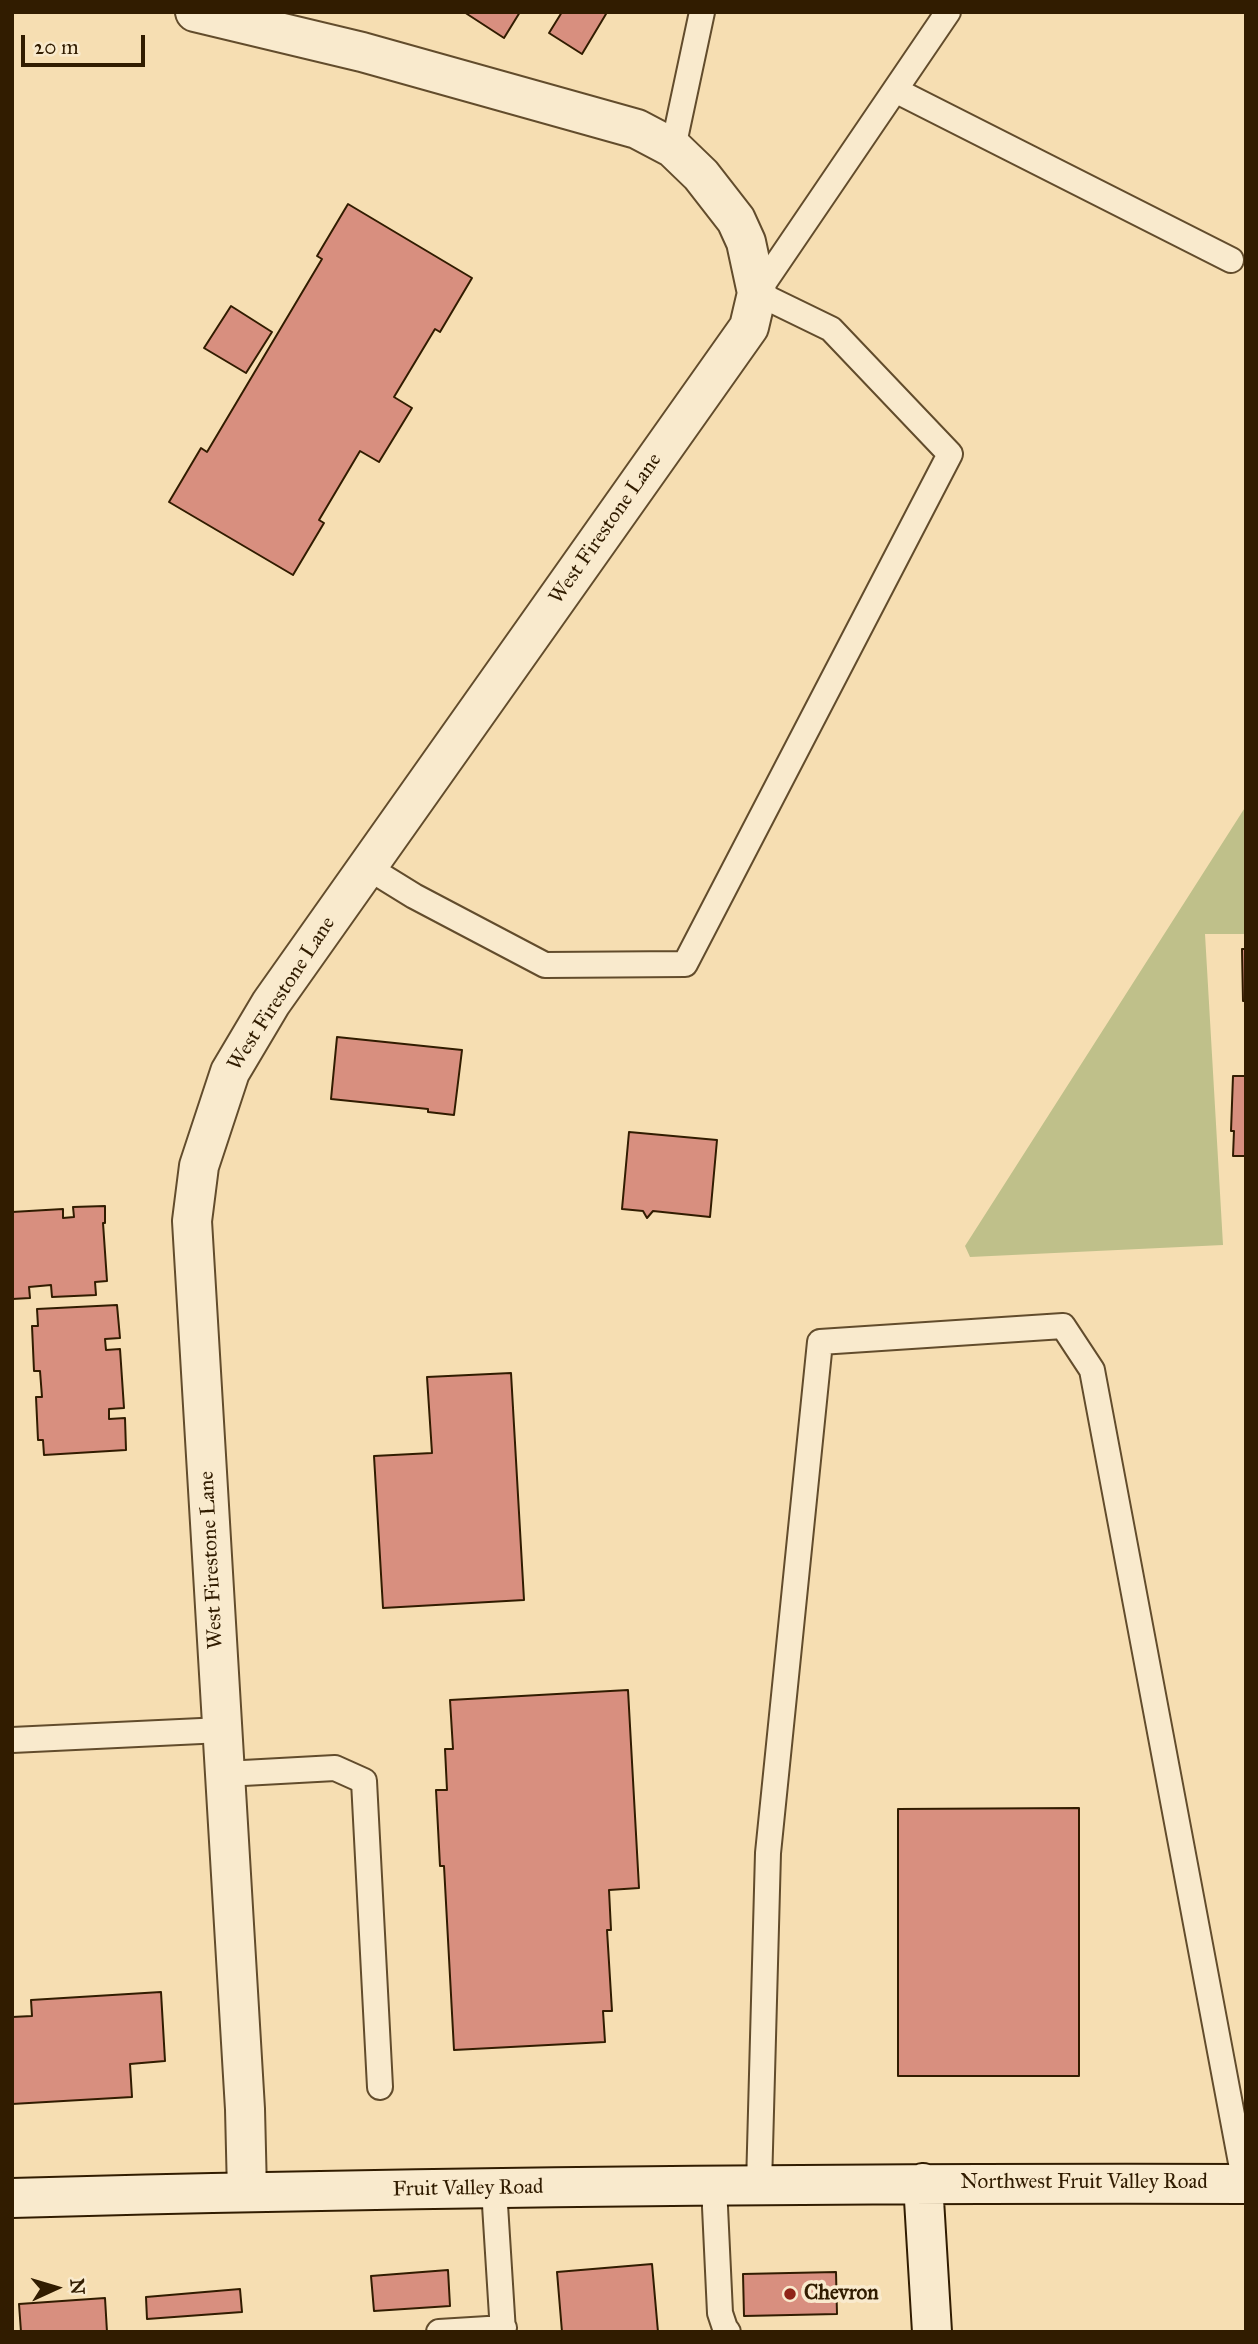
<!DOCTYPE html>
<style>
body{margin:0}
#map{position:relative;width:1258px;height:2344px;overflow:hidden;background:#f6deb2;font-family:"IM FELL Great Primer",serif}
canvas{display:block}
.frame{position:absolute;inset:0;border:14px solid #311c00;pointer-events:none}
.north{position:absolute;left:21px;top:2253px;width:70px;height:70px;-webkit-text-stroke:5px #f9eacd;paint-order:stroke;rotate:86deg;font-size:19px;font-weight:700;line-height:28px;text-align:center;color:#311c00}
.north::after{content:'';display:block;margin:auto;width:24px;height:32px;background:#311c00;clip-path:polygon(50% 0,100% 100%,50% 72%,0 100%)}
.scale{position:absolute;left:21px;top:35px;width:124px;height:32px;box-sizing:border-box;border:4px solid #311c00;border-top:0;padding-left:9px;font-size:21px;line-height:24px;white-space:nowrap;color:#311c00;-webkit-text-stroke:5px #f9eacd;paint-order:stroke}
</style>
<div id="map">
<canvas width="1258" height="2344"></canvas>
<div class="frame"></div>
<div class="north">N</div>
<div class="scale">20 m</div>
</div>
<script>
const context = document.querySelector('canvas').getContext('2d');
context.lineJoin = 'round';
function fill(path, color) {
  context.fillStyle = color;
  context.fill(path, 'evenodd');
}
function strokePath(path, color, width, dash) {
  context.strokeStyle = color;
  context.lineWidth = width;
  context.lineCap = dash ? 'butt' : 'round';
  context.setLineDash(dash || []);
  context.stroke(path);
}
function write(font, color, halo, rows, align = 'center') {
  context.font = font + ' "IM FELL Great Primer",serif';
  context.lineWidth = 7;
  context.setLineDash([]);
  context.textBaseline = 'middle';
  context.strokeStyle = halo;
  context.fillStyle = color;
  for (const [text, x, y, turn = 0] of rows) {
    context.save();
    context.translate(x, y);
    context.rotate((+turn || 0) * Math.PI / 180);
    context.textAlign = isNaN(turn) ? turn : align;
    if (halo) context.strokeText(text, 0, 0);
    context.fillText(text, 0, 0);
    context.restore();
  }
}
fill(new Path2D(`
 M1246,806V934H1205L1223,1245L970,1257L965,1246Z`), '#bfc08a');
const building = new Path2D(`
 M464,12H520L504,38Z
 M562,12H603L606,14L582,54L549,33Z
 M348,204L472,278L440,332L435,329L394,397L412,408L379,462L360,451L319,520L324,523L293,575L169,502L201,448L207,452L322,259L317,256Z
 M231,306L272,332L246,373L204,348Z
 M1242,949H1246V1001H1243Z
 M337,1037L462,1050L454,1115L428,1112V1109L331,1099Z
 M1233,1076H1246V1156H1233L1234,1131H1231Z
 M629,1132L717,1140L710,1217L653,1211L647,1218L643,1211L622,1209Z
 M105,1206V1223H103L107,1281L95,1282L96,1295L52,1297L51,1285L29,1287L30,1298L12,1299V1212L63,1209V1218L74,1217L73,1207Z
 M117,1305L120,1338L105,1339L106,1350L120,1349L124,1408L109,1409V1419L125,1418L126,1450L44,1455L43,1440H38L36,1397H42L40,1371H34L32,1326H38L37,1309Z
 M511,1373L524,1600L383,1608L374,1456L432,1453L427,1377Z
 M628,1690L639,1888L609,1890L611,1930H607L612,2011H603L605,2042L454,2050L444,1866H440L436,1790H447L445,1749H453L450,1700Z
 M1079,1808V2076H898V1809Z
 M161,1992L165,2061L130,2064L132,2097L12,2104V2017L32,2016L31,2000Z
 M652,2264L658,2332H562L557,2272Z
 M448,2270L450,2306L374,2311L371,2276Z
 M836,2272L837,2314L744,2316L743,2274Z
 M240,2289L242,2312L147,2319L146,2297Z
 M105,2298L107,2332H21L19,2304Z`);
fill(building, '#d88f7f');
strokePath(building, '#311c00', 2);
const lane = new Path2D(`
 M895,90L1231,260
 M673,148L702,12
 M367,867L414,896L545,965L685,964L950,454L831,329L757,293L948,12
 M12,1740L222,1730
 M225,1774L335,1768L364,1781L380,2087
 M759,2185L768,1853L820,1342L1063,1326L1092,1370L1245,2184
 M714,2186L720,2313L725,2328L728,2332
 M494,2189L503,2332
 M439,2332L504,2328`);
const street = new Path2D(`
 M195,12L362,52L637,129L673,148L701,175L736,220L746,242L757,293L749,327L271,1003L230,1072L199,1166L192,1221L245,2109L247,2192`);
const secondary = new Path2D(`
 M923,2183L932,2332
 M12,2198C423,2187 835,2183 1246,2184`);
strokePath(lane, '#624c2c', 28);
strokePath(street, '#624c2c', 42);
strokePath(secondary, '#311c00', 42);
strokePath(lane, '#f9eacd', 24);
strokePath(street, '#f9eacd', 38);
strokePath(secondary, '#f9eacd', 38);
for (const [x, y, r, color] of [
 [790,2294,7,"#8f2418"]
]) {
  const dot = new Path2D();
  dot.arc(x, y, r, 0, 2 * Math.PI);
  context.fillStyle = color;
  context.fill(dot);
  strokePath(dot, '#f9eacd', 2.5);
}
write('21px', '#311c00', '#f9eacd', [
 ["West Firestone Lane",606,529,-55],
 ["West Firestone Lane",282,994,-57],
 ["West Firestone Lane",212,1560,-93],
 ["Northwest Fruit Valley Road",1084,2183],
 ["Fruit Valley Road",468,2189,-1]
]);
write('bold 21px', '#311c00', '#f9eacd', [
 ["Chevron",804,2294]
], 'left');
</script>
